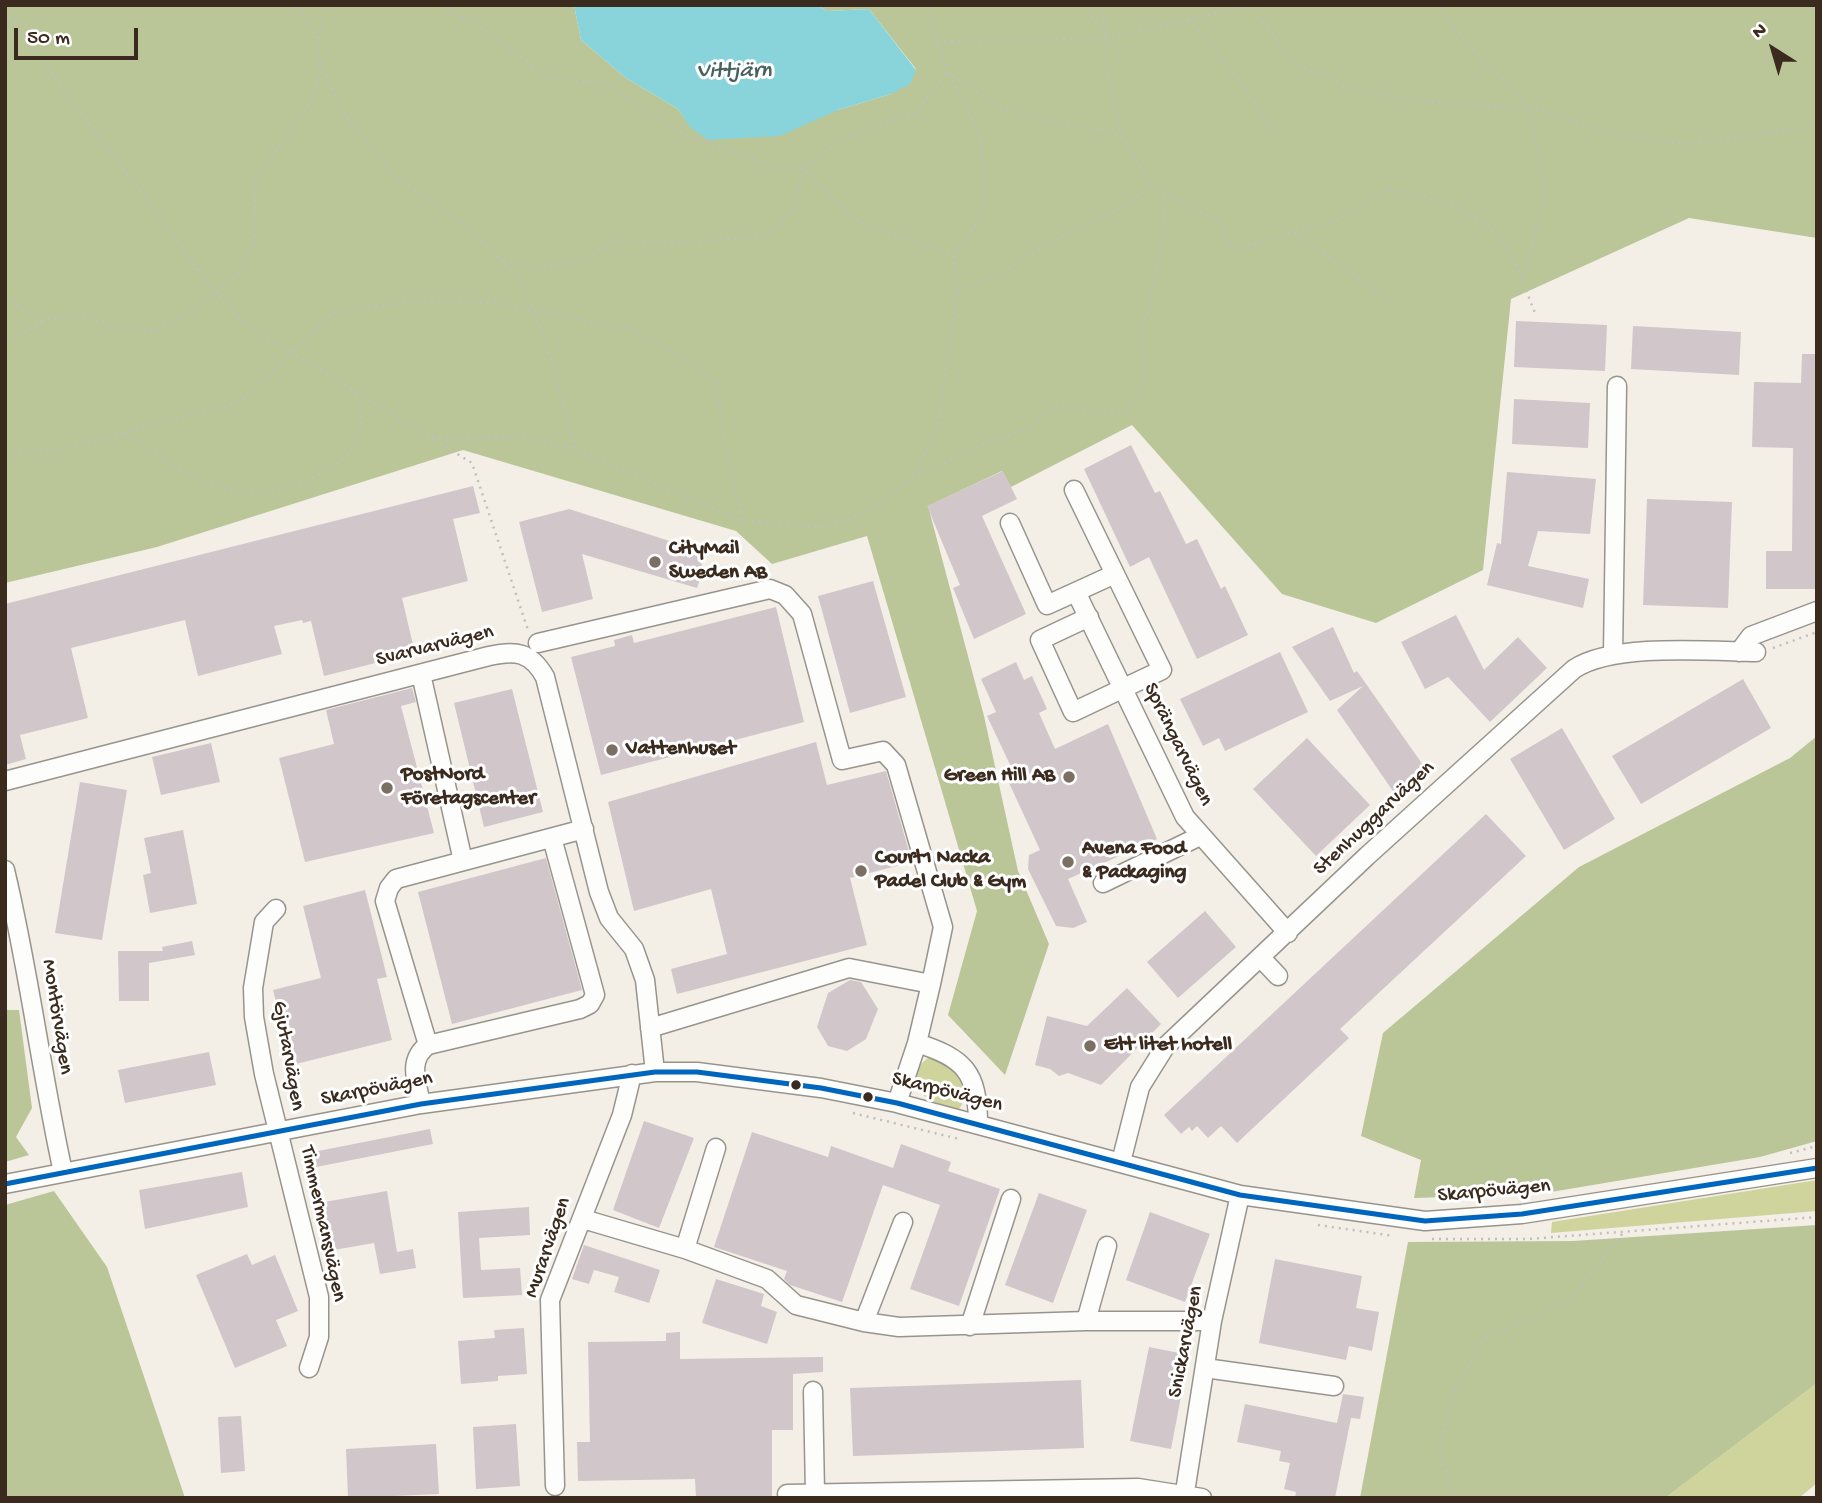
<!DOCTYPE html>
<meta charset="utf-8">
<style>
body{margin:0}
#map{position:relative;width:1822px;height:1503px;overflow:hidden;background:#f3efe7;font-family:"Gochi Hand",sans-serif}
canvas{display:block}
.frame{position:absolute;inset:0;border:7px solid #3b2a1e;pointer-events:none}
.north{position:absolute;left:1738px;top:14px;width:70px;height:70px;-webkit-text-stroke:5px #fff;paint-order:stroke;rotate:323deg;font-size:19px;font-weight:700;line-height:28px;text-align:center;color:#3b2a1e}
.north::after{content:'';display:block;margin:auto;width:24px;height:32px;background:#3b2a1e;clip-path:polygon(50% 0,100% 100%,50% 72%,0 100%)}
.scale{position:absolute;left:14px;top:28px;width:124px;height:32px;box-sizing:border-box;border:4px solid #3b2a1e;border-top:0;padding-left:9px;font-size:21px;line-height:24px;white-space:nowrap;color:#3b2a1e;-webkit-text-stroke:5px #fff;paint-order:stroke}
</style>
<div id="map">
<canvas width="1822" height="1503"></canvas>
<div class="frame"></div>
<div class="north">N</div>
<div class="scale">50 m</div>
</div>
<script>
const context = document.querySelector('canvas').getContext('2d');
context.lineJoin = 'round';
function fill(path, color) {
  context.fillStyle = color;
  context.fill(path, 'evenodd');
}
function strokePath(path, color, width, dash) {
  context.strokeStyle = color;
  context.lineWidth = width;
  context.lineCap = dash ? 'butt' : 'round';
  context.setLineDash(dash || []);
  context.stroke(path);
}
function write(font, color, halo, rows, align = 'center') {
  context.font = font + ' "Gochi Hand",sans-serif';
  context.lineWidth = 6;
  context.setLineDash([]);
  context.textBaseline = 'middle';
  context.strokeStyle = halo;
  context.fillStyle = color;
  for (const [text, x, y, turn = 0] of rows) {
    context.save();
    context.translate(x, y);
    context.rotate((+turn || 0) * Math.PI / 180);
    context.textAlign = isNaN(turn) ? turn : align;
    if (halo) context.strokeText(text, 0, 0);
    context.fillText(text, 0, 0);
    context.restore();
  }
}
fill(new Path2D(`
 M935,1057C952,1066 974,1090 959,1109C935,1104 912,1098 916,1068L928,1058Z
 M1817,1180V1211L1551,1233L1552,1222Z
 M1817,1383V1483L1799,1498H1665Z`), '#cfd49d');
fill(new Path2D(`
 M5,5H574L581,40L626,78L678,109L691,127L838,110L891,94L916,69L869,9L827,11L817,5H1817V238L1689,218L1511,299L1483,570L1376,623L1282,594L1132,425L1011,487L1002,471L928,506L984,716L1018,871L1049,944L1005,1075L948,1015L977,911L867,536L772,564L736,531L463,450L157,547L5,583Z
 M1817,736V1141L1760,1157L1539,1194L1414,1198L1421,1160L1361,1136L1383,1033L1579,867L1790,758Z
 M5,1010H19L32,1108L16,1137L29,1155L5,1162Z
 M54,1191L107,1267L185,1498H5V1205Z
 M1817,1225V1383L1665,1498H1360L1408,1242L1573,1241Z`), '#bac697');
fill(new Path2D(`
 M574,5H817L827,11L869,9L916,70L910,84L891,94L838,110L780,136L708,140L690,127L678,109L626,78L581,40Z`), '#89d4da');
fill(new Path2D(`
 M1516,321L1607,325L1605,371L1514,367Z
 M1633,326L1741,332L1739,375L1631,369Z
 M1802,354H1817V589H1766V551H1792L1793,448L1752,447L1754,382L1801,383Z
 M1514,399L1590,403L1588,448L1512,444Z
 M1131,445L1155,493L1160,491L1186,544L1197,539L1221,589L1225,586L1248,635L1197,659L1149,557L1130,567L1084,469Z
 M1003,471L1017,499L982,516L1026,614L974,639L953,588L960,585L927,506Z
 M1507,472L1596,479L1590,534L1538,531L1528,566L1589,579L1583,608L1487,585L1497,543L1501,544Z
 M473,486L480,513L453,519L468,581L402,598L415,653L324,676L311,621L303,623L302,620L274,626L282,654L198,676L185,620L71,648L88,718L20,735L26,759L5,765V604Z
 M1647,499L1732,502L1728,608L1643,605Z
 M569,509L698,550L703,570L697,588L582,554L593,599L542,612L519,522Z
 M873,581L906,697L850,713L818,596Z
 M776,607L804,722L601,775L571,657L615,646L614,640L632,635L634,643Z
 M1456,615L1484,670L1518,637L1547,668L1490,722L1448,677L1425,689L1401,642Z
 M1333,627L1354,673L1357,671L1430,775L1397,797L1337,710L1363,686L1330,701L1292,647Z
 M1280,652L1308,712L1225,751L1219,738L1203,746L1180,699Z
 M1016,662L1024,680L1032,676L1047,709L1039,713L1055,749L1108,724L1157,839L1068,879L1087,922L1073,928L1056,926L1028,869L1029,855L1040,850L1004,772L1012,769L987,716L996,712L981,679Z
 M1743,679L1771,728L1641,804L1612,756Z
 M412,688L416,702L401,706L434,833L305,862L279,758L334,744L326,710Z
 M512,689L543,812L484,827L454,703Z
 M1562,728L1615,819L1564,850L1510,759Z
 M1307,738L1370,805L1316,856L1253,789Z
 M816,742L827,785L886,771L912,862L850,878L867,945L677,994L671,969L727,954L711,889L634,911L608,802Z
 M211,743L220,782L161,795L152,757Z
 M80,782L127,790L102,940L55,933Z
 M1486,814L1526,856L1340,1029L1349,1038L1237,1143L1221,1126L1208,1138L1197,1126L1192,1131L1189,1127L1181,1134L1164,1115Z
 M183,830L197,904L150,913L143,875L151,873L144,838Z
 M546,858L582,990L452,1024L418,892Z
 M365,890L387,977L377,979L392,1040L296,1064L280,1004L277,1005L273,990L321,978L303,906Z
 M1205,911L1236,947L1178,998L1147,962Z
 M192,941L195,955L149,963V1001H119L118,951H163L162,947Z
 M850,980L861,982L878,1009L866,1039L847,1051L828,1046L817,1027L828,993Z
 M1127,988L1161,1024L1101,1085L1068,1073L1059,1076L1050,1069L1035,1065L1047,1016L1087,1026Z
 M209,1052L216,1085L125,1103L118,1070Z
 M644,1121L694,1138L659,1228L613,1210Z
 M430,1129L433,1144L306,1169L303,1154Z
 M752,1132L828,1157L831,1146L893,1168L901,1144L951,1162L948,1171L1000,1189L959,1306L910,1289L940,1205L883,1185L842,1302L790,1285L784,1279L787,1271L714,1247Z
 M242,1172L248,1207L145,1229L139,1190Z
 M387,1191L397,1252L413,1249L416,1268L380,1274L374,1243L322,1252L313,1204Z
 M1039,1193L1087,1210L1053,1303L1005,1285Z
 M529,1207L530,1235L479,1238L481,1270L520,1268L522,1295L463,1298L458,1212Z
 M1150,1212L1210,1234L1185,1302L1126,1280Z
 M584,1245L660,1270L649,1303L614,1292L619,1277L594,1270L589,1284L572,1279Z
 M247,1254L252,1265L275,1255L298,1311L276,1320L287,1346L235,1368L196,1275Z
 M1275,1259L1362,1276L1356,1308L1379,1312L1372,1351L1349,1346L1346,1360L1259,1343Z
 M716,1279L764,1294L761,1306L777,1312L767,1344L702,1323Z
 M524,1328L527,1374L498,1376V1381L461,1384L458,1341L495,1338L494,1330Z
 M680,1332V1359L823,1357V1372L793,1374V1430H772V1498H696L695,1479L578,1481L577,1442H590L588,1342L666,1341V1333Z
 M1149,1347L1189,1355L1171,1449L1130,1441Z
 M1081,1380L1084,1448L853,1456L850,1388Z
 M1343,1394L1364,1397L1360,1419L1351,1418L1335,1498H1295L1296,1492L1284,1489L1290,1463L1279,1461L1281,1451L1237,1442L1245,1404L1337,1423Z
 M241,1416L245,1471L221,1473L218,1417Z
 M516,1424L520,1486L476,1489L473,1427Z
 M436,1444L439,1494L348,1498L346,1449Z`), '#d1c6ca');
const minor = new Path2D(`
 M1010,523L1047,605L1115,574L1074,490
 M1076,592L1185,817L1288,933
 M1089,617L1040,640L1073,712L1162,670L1115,574
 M538,643L770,589L785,595L802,614L842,760L883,751L896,765L943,927L931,984
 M1739,652L1751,636L1817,611
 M1613,654L1617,386
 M421,674L463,861
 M5,781L489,656C516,650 531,652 545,677L599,892L609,918L634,949L645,980L655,1072
 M5,870C29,970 41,1072 63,1172
 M1103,883L1200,836
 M276,909L264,922L253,988L254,1017L264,1074L319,1297V1337L309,1368
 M1261,958L1278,976
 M650,1028L849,968L931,984L917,1043L897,1103
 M917,1043C964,1058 978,1072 978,1124
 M428,1045L580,1009L590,1004L595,995L552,838
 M421,1104C417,1082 407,1060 428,1045L385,901L389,888L396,879L584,829
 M1121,1162L1140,1087L1165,1047L1367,856L1574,669C1614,643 1707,651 1756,652
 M5,1184L421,1104L655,1072H697L821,1088L897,1103L1240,1195L1425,1221L1522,1214L1817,1168
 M583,1219L685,1249L767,1279L796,1305L864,1322L899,1327L1086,1321
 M1107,1246L1086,1321H1212
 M685,1249L716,1148
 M864,1322L903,1222
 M970,1326L1011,1199
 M1205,1368L1334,1386
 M813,1391L815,1493
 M555,1486L550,1300L622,1115L632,1074
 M787,1494L1138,1488L1202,1498
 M1184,1498L1212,1321L1240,1195`);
strokePath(minor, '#98948d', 21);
strokePath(new Path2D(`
 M437,5L471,21L549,78L607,83L677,131L772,166L803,168L857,221L953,255L957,290L938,427L913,477
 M926,5L947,72L1002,107L1050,123L1105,130L1122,138L1150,184L1220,223L1231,250L1338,220L1386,189C1431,198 1476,204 1505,245C1519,264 1526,293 1536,315
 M1083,5L1106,36
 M1101,5L1107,38L1105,62L1122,138
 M1250,5L1293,62L1357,91L1437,103L1540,109L1618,136L1692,144L1817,126
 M1437,5L1471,48L1530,108L1545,198L1522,280
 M5,11L216,293L242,322L472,463L528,630
 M1189,19L1249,93L1275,134
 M318,39L327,5
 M937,42L1107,38L1248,6
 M321,62L340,109L393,174L469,228L518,277L545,338L576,450
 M1295,233L1396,306
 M497,257L539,269L586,258L617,240L668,243L764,237L796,208L803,168L847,137L915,113L947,72L980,133L986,188L981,217L953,255
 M957,290L994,278L1026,256L1128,204L1149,185
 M5,298L42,322
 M5,343L47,319L83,316L114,326L156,331L209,299L238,274L254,243L256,178L309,105L320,75L318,39L297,5
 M126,434C159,456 191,479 229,490C269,501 357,474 361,425C362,415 358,403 356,393
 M432,438L529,437L576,450L743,521L826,527L870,511L913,477L993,440L1030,428L1052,409L1066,406L1104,413L1126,411L1138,394L1144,378L1145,359L1140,332L1149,309L1165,221L1164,193
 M5,453L62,449L240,402L334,312L417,301L499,303L632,330L681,356L716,382L725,443L743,521
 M1773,648L1817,632
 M853,1113L959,1139
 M1790,1153L1817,1146
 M1318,1225L1394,1236
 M1432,1239H1528L1817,1217
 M1457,1498L1439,1455L1449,1403L1481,1340L1569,1301L1623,1233`), '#c1bfbc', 2.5, [2, 5]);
strokePath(minor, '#fdfdfb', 18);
strokePath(new Path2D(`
 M5,1184L421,1104L655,1072H697L821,1088L897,1103L1240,1195L1425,1221L1522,1214L1817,1168`), '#0065bd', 5);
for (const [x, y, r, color] of [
 [655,562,7,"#7b6f64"],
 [612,750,7,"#7b6f64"],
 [1069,777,7,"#7b6f64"],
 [387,788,7,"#7b6f64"],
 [1068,862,7,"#7b6f64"],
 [861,871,7,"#7b6f64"],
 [1090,1046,7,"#7b6f64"],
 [796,1085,6,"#3b2a1e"],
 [868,1097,6,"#3b2a1e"]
]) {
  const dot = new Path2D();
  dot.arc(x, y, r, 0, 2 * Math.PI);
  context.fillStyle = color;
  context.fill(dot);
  strokePath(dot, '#fff', 2.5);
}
write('bold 21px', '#3b2a1e', '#fff', [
 ["CityMail",669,550],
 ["Sweden AB",669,574],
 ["Vattenhuset",626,750],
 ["PostNord",401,776],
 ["Företagscenter",401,800],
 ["Green Hill AB",1055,777,"right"],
 ["Avena Food",1082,850],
 ["& Packaging",1082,874],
 ["Court1 Nacka",875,859],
 ["Padel Club & Gym",875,883],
 ["Ett litet hotell",1104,1046]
], 'left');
write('21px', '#3b2a1e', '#fff', [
 ["Svarvarvägen",435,647,-14],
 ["Sprängarvägen",1177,745,64],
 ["Stenhuggarvägen",1375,819,-43],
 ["Montörvägen",56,1017,81],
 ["Gjutarvägen",287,1056,80],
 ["Skarpövägen",377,1090,-11],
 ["Skarpövägen",947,1093,14],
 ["Skarpövägen",1494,1192,-5],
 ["Timmermansvägen",322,1224,78],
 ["Murarvägen",549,1248,-71],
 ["Snickarvägen",1187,1342,-79]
]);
write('italic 23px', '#47625e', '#fff', [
 ["Vittjärn",734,72]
]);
</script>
